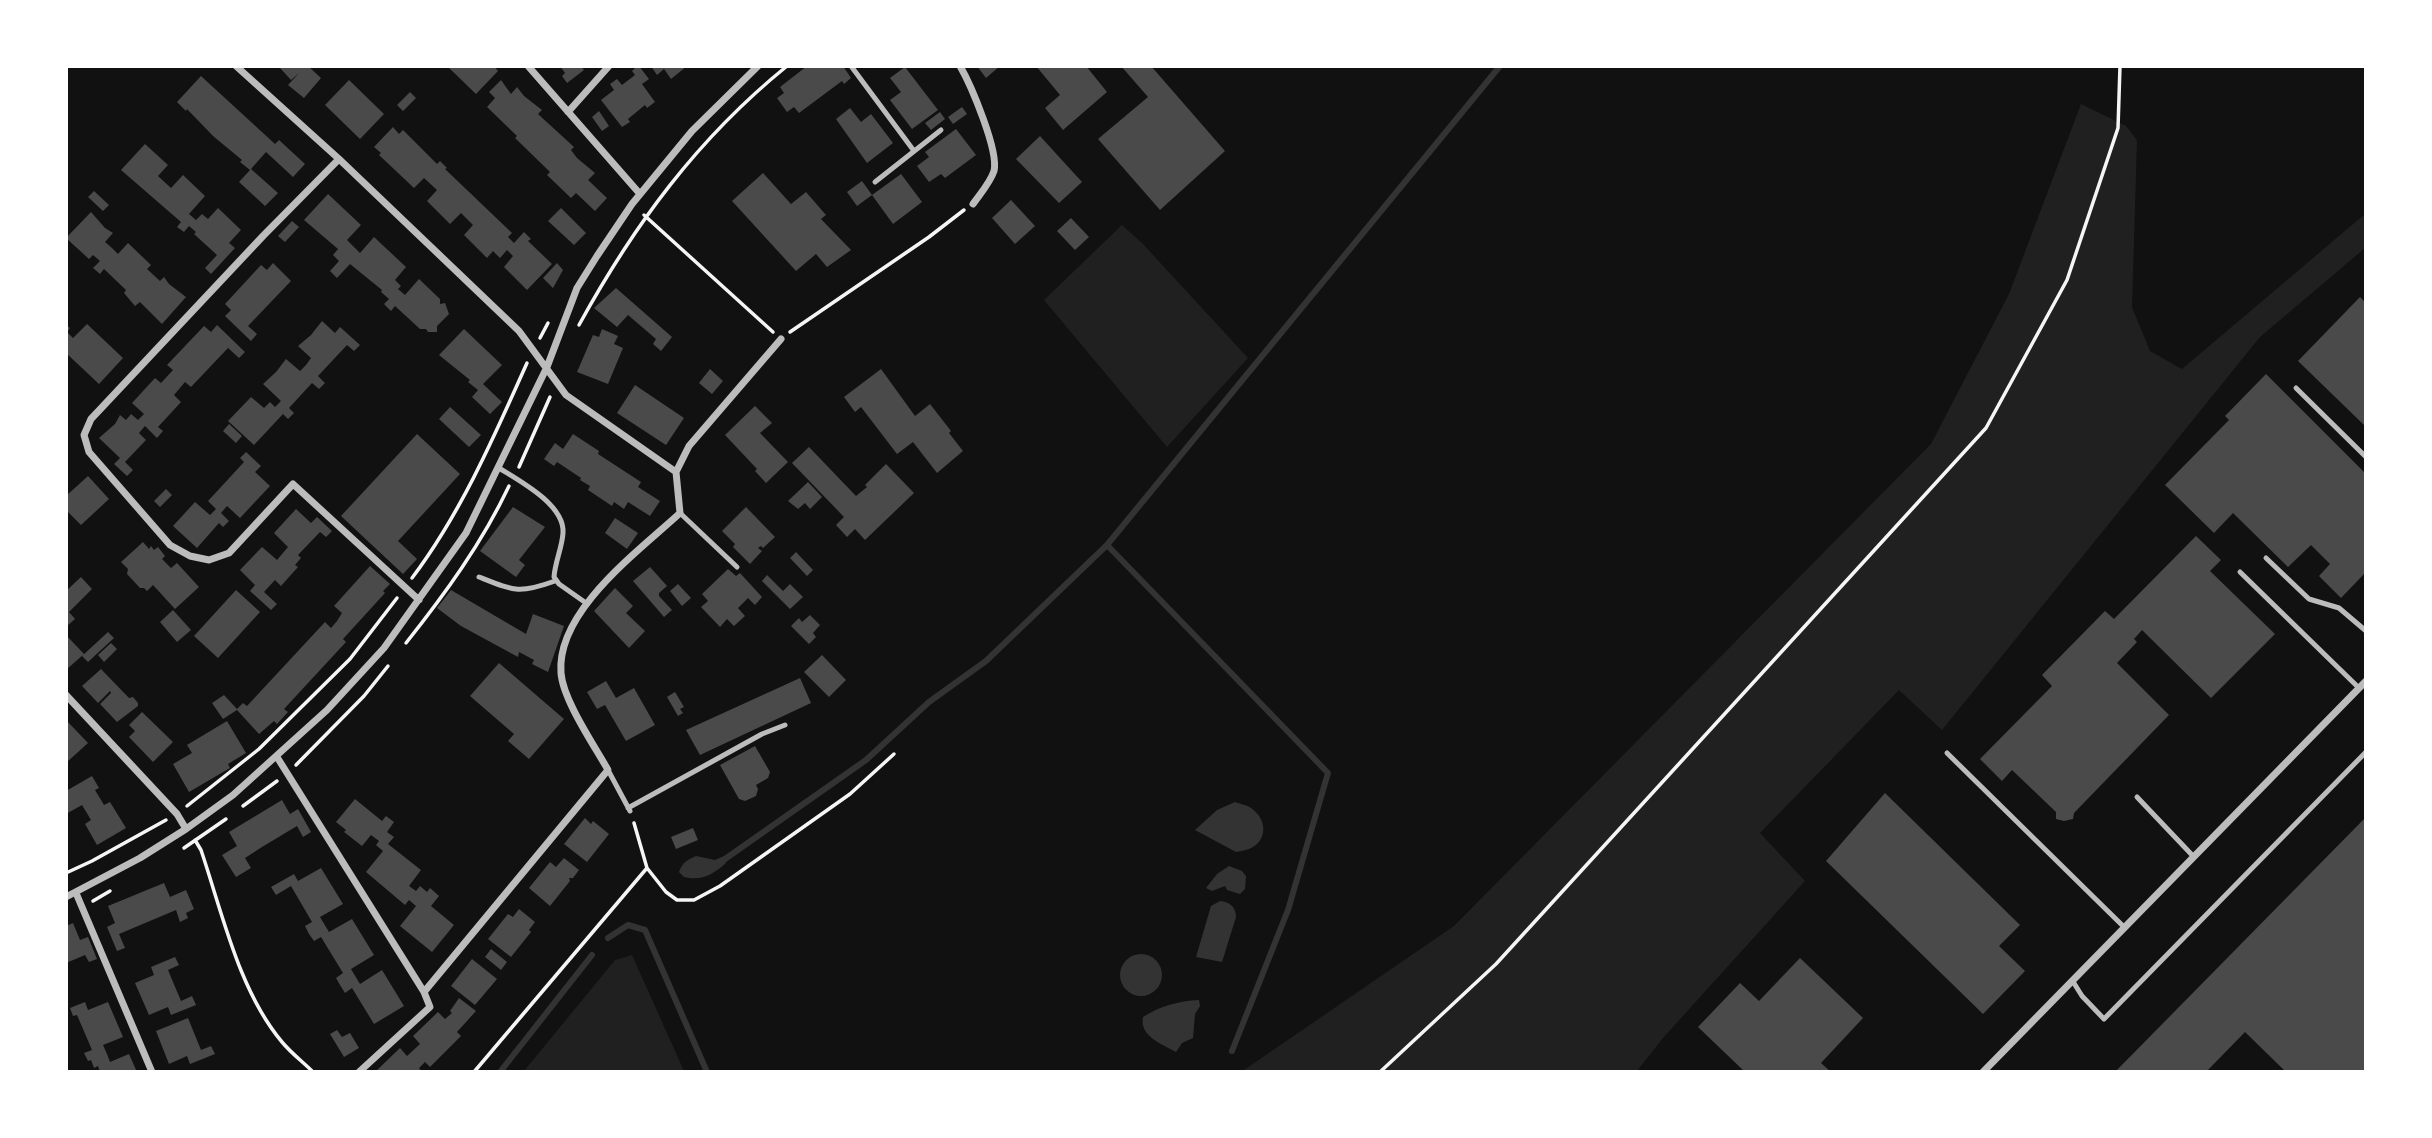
<!DOCTYPE html>
<style>
body{margin:0}
#map{position:relative;width:2432px;height:1138px;overflow:hidden;background:#111;font-family:"Times New Roman",serif}
canvas{display:block}
.frame{position:absolute;inset:0;border:68px solid #fff;pointer-events:none}
</style>
<div id="map">
<canvas width="2432" height="1138"></canvas>
<div class="frame"></div>
</div>
<script>
const context = document.querySelector('canvas').getContext('2d');
context.lineJoin = 'round';
function fill(path, color) {
  context.fillStyle = color;
  context.fill(path, 'evenodd');
}
function strokePath(path, color, width, dash) {
  context.strokeStyle = color;
  context.lineWidth = width;
  context.lineCap = dash ? 'butt' : 'round';
  context.setLineDash(dash || []);
  context.stroke(path);
}
fill(new Path2D(`
 M2081,104L2126,126L2137,140L2132,307L2150,351L2182,369L2365,214V248L2260,337L1942,730L1899,690L1760,833L1805,881L1663,1038L1637,1071L1241,1072L1454,926L1931,444L2009,294Z
 M1122,225L1142,243L1248,358L1167,447L1044,300Z
 M632,955L684,1071H524L615,960Z`), '#202020');
fill(new Path2D(`
 M1235,802C1240,804 1247,805 1251,808C1266,818 1268,838 1253,847C1248,850 1241,851 1236,852L1195,830L1217,810Z
 M696,856L715,860L724,856L726,863C712,875 702,881 684,877L679,872C683,862 687,860 696,856Z
 M1229,866L1242,871L1246,876L1245,889L1240,894L1227,890L1225,886L1212,891L1206,888L1217,874Z
 M1220,901C1230,902 1236,907 1236,917L1222,962L1196,957L1211,906Z
 M1120 975a21 21 0 1 1 42 0a21 21 0 1 1-42 0Z
 M1199,1000L1200,1006L1195,1014L1193,1038L1182,1043L1176,1052C1162,1044 1139,1036 1143,1017C1160,1006 1179,1001 1199,1000Z`), '#333');
strokePath(new Path2D(`
 M1107,545L1328,773L1288,910L1232,1051
 M725,859L866,760L929,702L986,661L1107,545L1500,66
 M608,938L628,925L645,930L707,1072
 M500,1072L592,955`), '#333', 6);
fill(new Path2D(`
 M282,66H308L321,78L304,98L288,85L299,73L291,80L280,68Z
 M447,66H494L498,71L476,94Z
 M560,66H581L584,70L567,83L562,76L565,73Z
 M637,66H639L649,79L642,84L655,102L647,108L645,105L628,119L630,122L622,127L601,100L614,90L610,84L617,79L622,85L635,75L632,71Z
 M651,66H687L671,79L664,69L657,75Z
 M807,66H843L851,78L844,84L842,81L799,113L794,107L787,112L777,98L784,93L780,87Z
 M977,66H1000L986,78Z
 M1036,66H1086L1107,92L1063,130L1045,108L1060,95Z
 M1121,66H1151L1225,151L1160,210L1098,139L1148,97Z
 M905,67L938,110L912,129L890,100L901,92L890,78Z
 M201,76L275,144L279,140L305,164L293,177L266,152L251,169L278,193L265,206L239,182L250,170L240,162L242,160L213,136L187,109L186,111L177,102Z
 M349,80L384,114L360,139L325,105Z
 M501,80L511,94L517,87L524,96L542,110L538,114L574,147L571,150L577,158L595,173L588,180L607,198L595,211L576,193L571,198L547,175L550,172L515,138L517,136L487,107L495,98L489,92Z
 M410,92L416,98L403,111L397,105Z
 M962,107L967,114L953,124L948,117Z
 M850,108L861,122L871,114L893,143L867,163L836,119Z
 M599,111L609,126L602,131L592,117Z
 M940,112L945,119L931,130L925,123Z
 M393,127L399,134L403,130L437,164L440,161L447,168L445,169L512,233L508,237L514,243L524,232L531,239L528,241L552,264L527,290L504,267L513,256L507,250L500,258L493,251L487,258L464,235L473,225L461,213L450,224L427,201L437,190L424,178L414,188L379,155L381,153L374,147Z
 M956,129L976,155L945,178L941,174L929,182L917,166L929,157L925,152Z
 M1040,136L1082,182L1059,203L1016,159Z
 M145,144L168,165L158,176L171,188L183,175L205,196L189,214L196,220L202,214L208,219L218,208L241,230L229,243L235,248L211,274L205,268L217,255L194,234L196,232L189,226L184,232L177,227L181,222L121,170Z
 M763,173L791,204L806,192L826,215L821,219L851,250L827,267L816,254L796,271L732,201Z
 M901,174L922,202L893,224L872,195Z
 M862,181L872,195L857,206L847,192Z
 M94,191L109,205L103,211L88,197Z
 M328,194L361,225L347,240L360,253L374,237L406,267L395,280L401,286L398,289L405,295L419,279L440,299V304L445,303L449,314L437,326V332H428L426,329H420L395,306L391,311L384,304L389,299L381,292L382,290L350,264L337,278L330,271L339,261L333,255L338,249L304,220Z
 M1011,200L1035,226L1015,244L992,218Z
 M561,208L586,233L574,245L548,221Z
 M91,212L105,228L113,233L105,242L112,248L118,254L128,243L151,265L147,269L160,281L164,277L169,284L186,297L162,324L140,302L135,306L124,293L126,290L104,269L100,274L93,268L100,261L93,255L89,259L66,238Z
 M1071,218L1089,237L1075,250L1057,231Z
 M292,221L299,227L285,242L278,236Z
 M273,263L291,281L248,326L257,334L251,341L225,316L231,310L225,304L261,265L267,270Z
 M557,263L563,270L553,288L543,278Z
 M616,288L672,337L661,351L653,344L656,339L628,315L617,327L594,308Z
 M2360,297L2365,302V426L2298,361Z
 M322,321L335,333L340,327L360,345L354,351L347,345L318,376L325,383L319,389L312,383L289,408L294,413L288,419L283,414L254,445L228,421L251,397L264,408L270,402L275,407L281,401L263,384L276,372L286,359L300,371L306,365L311,358L298,346L311,335Z
 M87,324L123,358L99,384L66,353V325L70,328L67,332L73,338Z
 M217,325L245,352L239,358L228,348L191,387L185,382L174,395L181,402L158,427L163,431L157,438L145,426L139,433L146,440L125,462L133,470L127,476L114,464L120,458L99,438L115,424L120,415L126,420L131,414L138,420L144,414L132,403L155,378L161,383L173,370L167,365L204,326L211,332Z
 M464,329L502,365L483,384L502,402L490,414L472,397L478,390L468,382L470,380L439,355Z
 M602,329L618,336L614,344L623,348L608,384L577,372L593,335L599,337Z
 M710,369L723,381L712,394L699,383Z
 M881,369L915,416L930,404L951,431L949,433L963,451L937,473L913,442L897,454L861,407L855,412L844,397Z
 M2266,374L2365,473V573L2341,598L2319,576L2330,564L2311,545L2288,567L2233,513L2214,533L2165,485L2229,420L2225,416Z
 M635,385L684,418L666,445L617,413Z
 M755,406L772,423L760,433L788,462L766,483L755,471L757,469L725,435Z
 M450,407L481,435L469,447L439,419Z
 M229,424L242,436L236,443L223,431Z
 M417,434L460,474L398,541L417,559L403,574L341,516Z
 M573,434L599,451L598,454L641,482L638,487L660,501L650,516L628,502L624,509L614,502L612,506L588,490L590,486L580,480L581,478L557,462L554,466L544,459L555,443L563,449Z
 M809,447L856,496L867,487L865,485L886,464L914,493L865,540L855,529L847,537L836,525L844,517L792,463Z
 M246,452L261,466L255,472L270,486L240,518L227,506L221,513L229,521L223,527L219,523L197,548L173,526L195,502L210,515L216,509L208,501L244,462L240,458Z
 M88,476L109,499L81,525L66,510V496Z
 M808,482L822,497L810,509L805,503L798,509L788,501Z
 M166,489L172,495L160,507L154,501Z
 M513,507L545,527L519,560L525,565L516,577L480,551Z
 M746,507L775,537L763,548L761,546L758,548L762,551L750,564L733,547L735,544L722,531Z
 M296,509L311,523L317,517L332,531L326,537L320,532L298,555L301,558L295,565L298,567L281,586L275,580L264,592L277,604L271,610L250,591L255,585L240,570L262,547L277,560L288,547L274,533Z
 M615,518L638,533L627,549L605,533Z
 M2196,536L2221,560L2210,571L2275,634L2211,698L2142,630L2134,639L2137,642L2117,663L2169,715L2074,813L2073,819L2064,821L2056,819V812L2012,770L2002,781L1980,759L2052,686L2042,675L2105,611L2114,619Z
 M143,542L149,549L151,546L154,550L158,547L165,556L162,559L171,568L177,563L199,587L175,609L153,585L147,591L144,588H140L127,574L128,569L121,562Z
 M796,552L813,570L807,576L790,558Z
 M370,566L390,584L383,591L385,593L343,639L346,642L284,709L288,712L277,724L274,721L259,734L237,710L223,719L212,703L224,695L237,709L243,703L247,706L325,622L331,628L337,621L342,613L334,606Z
 M650,567L667,586L659,593V596L672,610L664,617L633,581Z
 M728,569L736,576L740,573L762,597L755,605L748,598L738,608L745,616L734,626L727,619L720,627L701,607L708,601L702,594Z
 M767,575L783,591L790,584L803,597L790,609L762,581Z
 M81,577L92,589L69,612L75,619L66,627V591Z
 M678,584L691,598L682,606L670,591Z
 M615,588L633,606L626,613L645,631L629,648L594,611Z
 M236,590L260,612L218,658L194,636Z
 M451,590L526,634L533,614L564,626L548,672L532,664L534,660L519,652L518,657L461,626L437,608Z
 M173,610L191,630L177,642L160,622Z
 M810,615L820,625L813,633L816,637L809,644L791,626L799,618L802,622Z
 M108,632L114,638L88,662L82,656Z
 M66,635L84,654L66,670Z
 M111,643L117,649L104,662L98,655Z
 M822,655L846,680L829,697L804,672Z
 M499,663L564,719L529,759L508,741L514,734L470,696Z
 M101,669L129,698L133,697L138,703V706L117,722L100,704L111,693L110,691L98,703L82,686Z
 M800,678L811,703L700,755L686,730Z
 M606,681L616,698L634,688L655,725L626,741L605,705L597,709L587,692Z
 M675,692L684,707L680,709L683,713L678,716L667,697Z
 M142,712L173,742L153,762L129,737L135,731L129,725Z
 M66,720L88,743L66,763Z
 M227,721L246,753L228,764L230,768L189,792L173,764L192,753L187,745Z
 M755,746L770,772L768,778L756,785L758,789L756,796L745,801L739,799L720,765Z
 M92,776L99,788L95,790L104,805L110,802L126,828L97,845L85,824L91,820L82,805L66,814V791Z
 M1885,793L2020,925L1999,946L2025,971L1983,1014L1826,861Z
 M355,799L382,821L386,816L394,822L387,832L394,837L388,844L421,870L409,886L416,891L420,886L427,892L430,888L439,896L431,906L454,925L432,952L400,926L416,906L409,900L405,905L366,872L383,851L376,845L379,841L371,835L362,846L344,832L346,830L336,822Z
 M282,800L290,814L298,809L311,832L303,837L297,826L262,847L245,858L251,868L236,877L222,855L237,846L229,832Z
 M585,818L591,824L593,821L609,834L587,862L564,844Z
 M2365,818V1072H2286L2245,1032L2206,1072H2115Z
 M693,828L698,840L676,849L671,837Z
 M564,858L579,870L573,878H569L570,881L550,906L529,888L550,862L556,867Z
 M321,868L343,904L320,917L329,932L352,919L374,955L351,969L360,984L382,970L404,1006L374,1024L352,988L345,993L340,985L336,978L343,973L321,937L314,941L309,934L305,926L312,922L291,886L276,895L271,887L294,874L298,881Z
 M164,883L170,897L186,890L194,909L186,913L188,918L180,922L176,910L119,934L125,948L117,951L107,927L115,923L108,906Z
 M519,909L535,922L529,930L531,932L511,957L488,939L508,914L513,917Z
 M73,923L80,940L88,937L97,959L89,962L85,955L66,963V926Z
 M491,949L507,962L501,970L485,957Z
 M175,957L179,965L168,970L181,1001L192,996L196,1005L171,1015L168,1007L149,1015L135,983L154,975L151,967Z
 M1800,958L1863,1018L1821,1063L1831,1072H1745L1698,1027L1740,983L1759,1001Z
 M472,959L497,979L475,1005L451,986Z
 M459,998L476,1011L457,1032L461,1036L430,1067L425,1062L419,1068L422,1072H375L400,1048L407,1056L420,1044L413,1036L438,1012L445,1019L452,1013L450,1011Z
 M85,1002L88,1010L108,1002L123,1037L103,1045L107,1054L110,1062L129,1054L137,1072H100L98,1066L94,1068L91,1060L88,1061L84,1053L92,1050L77,1015L73,1016L70,1008Z
 M188,1018L201,1050L211,1046L215,1054L190,1064L187,1056L169,1064L156,1031Z
 M337,1030L342,1037L350,1033L359,1048L344,1057L330,1034Z`), '#4a4a4a');
strokePath(new Path2D(`
 M644,215L773,332
 M579,325C634,225 697,139 787,66
 M790,332L929,237L964,210
 M540,338L548,323
 M519,467L550,397
 M412,578C461,513 494,437 527,363
 M406,643C445,594 482,543 509,486
 M296,765L364,696L388,666
 M187,806L259,749L350,659L397,598
 M243,806L277,781
 M634,823L647,868L666,892L677,900H694L720,886L850,794L894,754
 M195,840L201,850C222,912 239,991 282,1042C291,1053 303,1062 313,1072
 M184,848L226,819
 M66,873L92,861L166,820
 M93,901L110,891
 M474,1072L647,868
 M1380,1072L1496,964L1986,428L2067,280L2118,128L2120,66`), '#f5f5f5', 3.5);
strokePath(new Path2D(`
 M851,66L914,151
 M875,182L941,130
 M2296,388L2366,457
 M499,468C520,481 565,505 563,533C562,548 555,562 554,577L559,584L586,603
 M680,513L737,567
 M2266,558L2309,599L2339,608L2366,631
 M2240,572L2359,688
 M479,577C514,591 519,594 555,581
 M1947,753L2124,927
 M608,770L630,811
 M2137,797L2193,856
 M628,808L762,734L785,725
 M2072,980L2082,996L2104,1019L2366,752`), '#bcbcbc', 5);
strokePath(new Path2D(`
 M236,66L339,159L519,331L566,395L676,472
 M528,66L640,194
 M960,66C971,85 999,151 994,171C990,183 980,194 973,204
 M568,112L609,66
 M339,159L263,236L91,419L84,435L89,452L170,545L190,556L209,560L229,553L293,484L419,600
 M66,695L177,814L186,829
 M277,757L424,992L608,770C594,745 563,700 561,673C556,611 639,551 680,513L676,472L689,446L781,339
 M76,893L152,1072
 M66,897L140,858L186,829L233,795L327,710L384,648L466,533L547,367L577,288L597,256L632,204L692,131L758,66
 M359,1072L430,1007L424,992
 M1983,1072L2366,681`), '#bcbcbc', 7);
</script>
